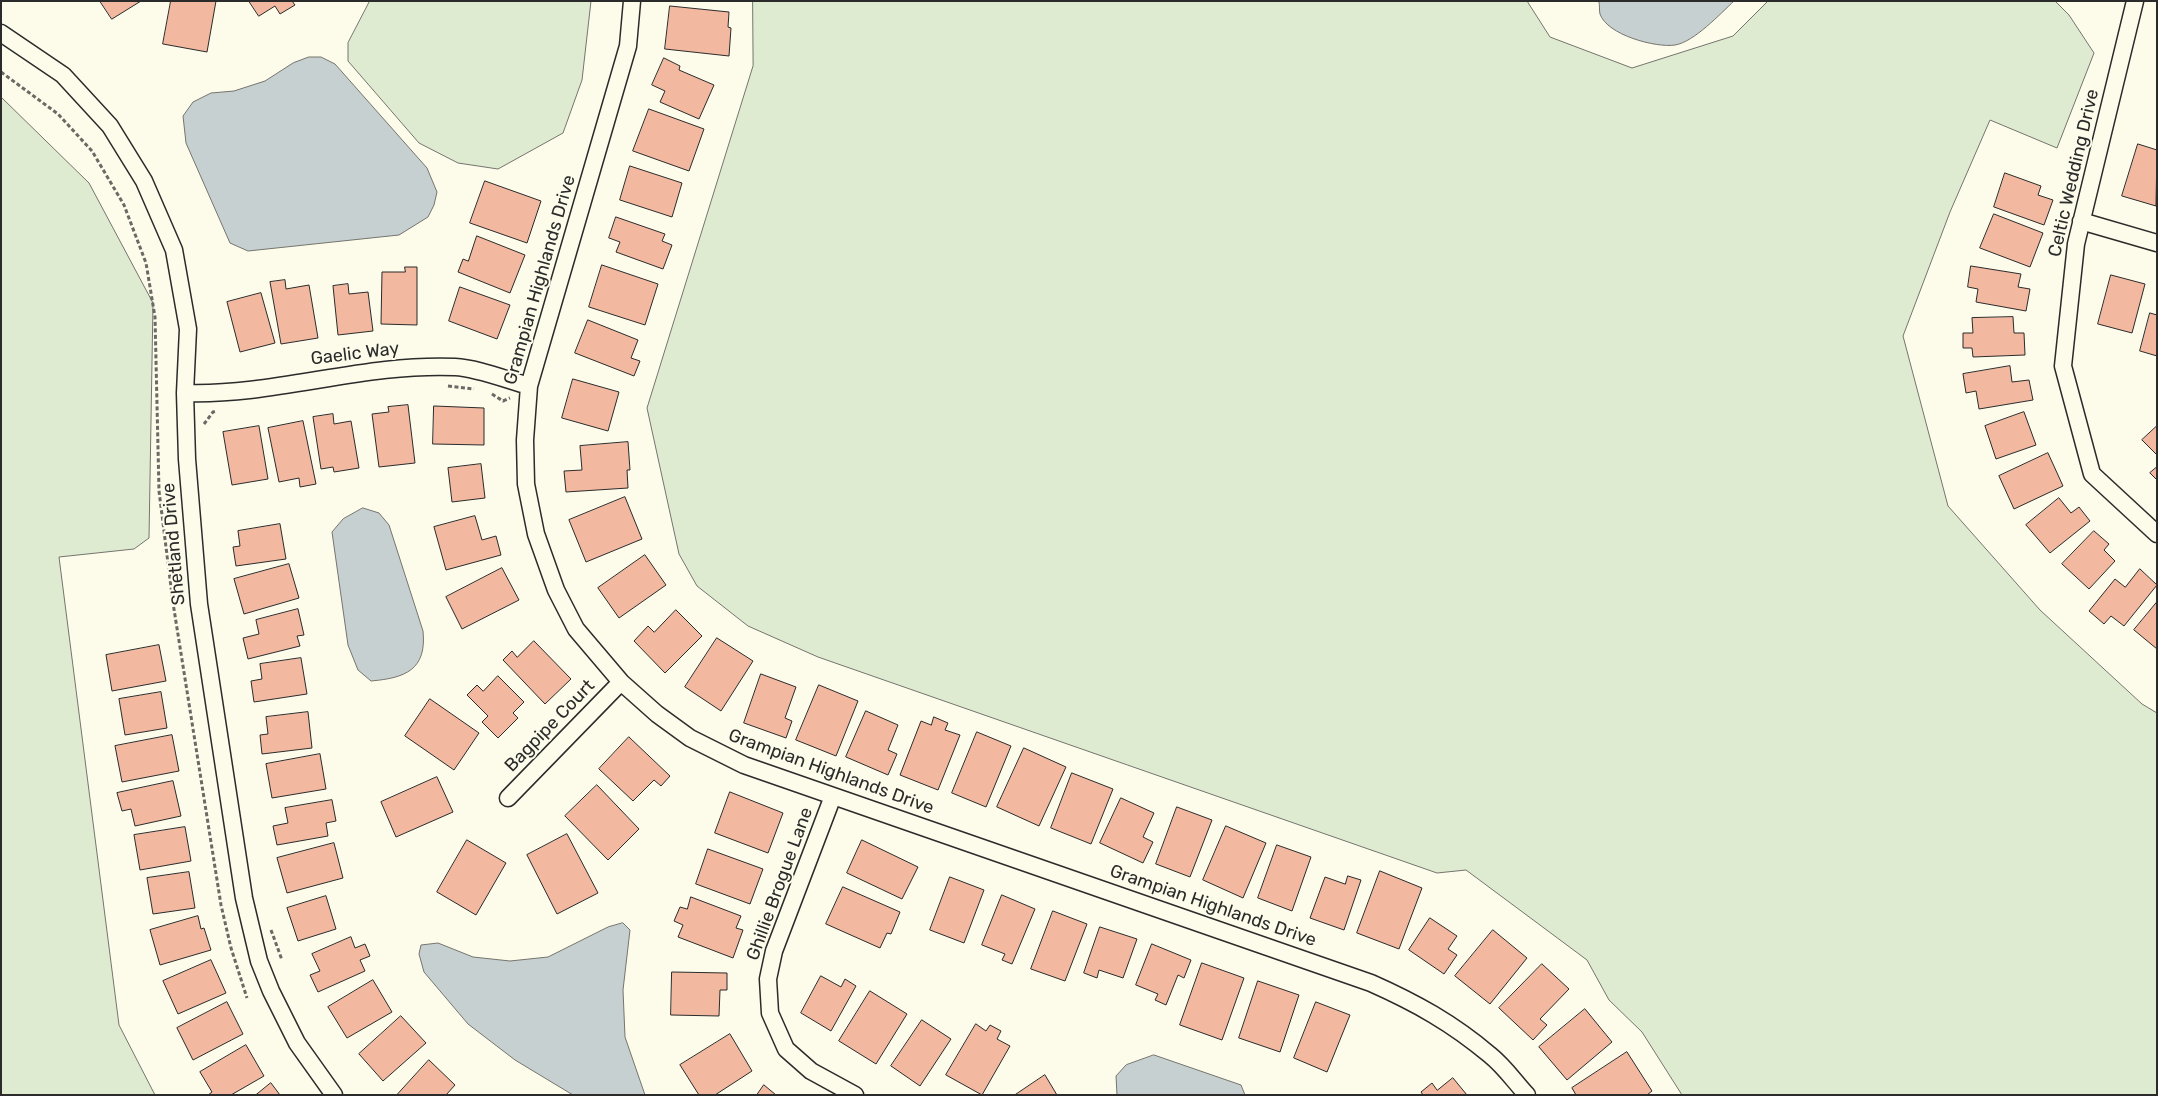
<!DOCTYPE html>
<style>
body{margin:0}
#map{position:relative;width:2158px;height:1096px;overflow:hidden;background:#fdfbea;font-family:Rubik,sans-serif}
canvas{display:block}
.frame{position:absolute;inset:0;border:2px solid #2b2b2b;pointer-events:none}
</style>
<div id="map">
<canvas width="2158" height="1096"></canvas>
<div class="frame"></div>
</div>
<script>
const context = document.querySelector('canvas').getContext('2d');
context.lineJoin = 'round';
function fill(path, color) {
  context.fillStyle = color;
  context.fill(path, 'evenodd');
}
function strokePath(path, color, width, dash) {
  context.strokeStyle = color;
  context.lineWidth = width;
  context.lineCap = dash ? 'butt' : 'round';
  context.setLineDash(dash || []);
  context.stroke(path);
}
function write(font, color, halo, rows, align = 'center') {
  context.font = font + ' Rubik,sans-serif';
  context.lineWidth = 4;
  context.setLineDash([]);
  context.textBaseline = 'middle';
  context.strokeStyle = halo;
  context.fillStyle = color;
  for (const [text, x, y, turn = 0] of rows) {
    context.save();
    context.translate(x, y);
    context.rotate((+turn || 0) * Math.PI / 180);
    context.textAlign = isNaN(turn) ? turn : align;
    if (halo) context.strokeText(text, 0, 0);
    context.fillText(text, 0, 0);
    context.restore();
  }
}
const green = new Path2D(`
 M370,1H591L582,80L563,133L498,169L458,163L419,143L348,61V43Z
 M753,1H1527L1550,37L1632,68L1733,36L1768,1H2055L2069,15L2094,53L2057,148L1990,120L1950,212L1903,336L1948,506L2040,610L2142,704L2157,713V1095H1682L1642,1032L1609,1000L1587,960L1466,870L1437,873L818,657L748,626L697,586L679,554L647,408L753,66Z
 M1,97L89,183L153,303L149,538L134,549L59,557L119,1025L155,1095H1Z`);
fill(green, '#deebd1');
strokePath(green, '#74746e', 1);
const water = new Path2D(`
 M1602,1H1734C1720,14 1694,42 1675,45C1656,48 1607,35 1600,14C1599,10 1600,6 1599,2Z
 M309,57H321L335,64L427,168L437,192L434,205L428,217L399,235L248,251L230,243L186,143L183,116L193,102L211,93L234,91L265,81L293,63Z
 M363,508L379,513L389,525L423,631C427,670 405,678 371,681L358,670L348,645L332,532L343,519Z
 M623,923L630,930L623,990L625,1037L645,1095H573L515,1060L468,1024L424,972L419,954L421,945L438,943L473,957L510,961L548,957L608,927Z
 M1154,1055L1241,1085L1245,1095H1117L1116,1076L1126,1065Z`);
fill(water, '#c7d0d0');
strokePath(water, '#74746e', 1);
const building = new Path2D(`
 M100,1H141L112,19Z
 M171,1H216L207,52L163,44Z
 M249,1H292L295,5L280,14L275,6L259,16Z
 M670,6L729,12L728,27L731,28L729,56L665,49Z
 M664,58L680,66L679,70L714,85L699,119L660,102L665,91L652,85Z
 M649,109L704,129L689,171L633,151Z
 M2138,144L2157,150L2156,206L2122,196Z
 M630,166L682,183L672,217L620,200Z
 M2005,173L2041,186L2038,195L2053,200L2044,225L1994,207Z
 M485,181L541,201L527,243L470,223Z
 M1994,214L2043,233L2030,267L1980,248Z
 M616,217L665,234L662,241L672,245L663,269L616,252L620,242L609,238Z
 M477,236L525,255L510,293L458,272L463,259L468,261Z
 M602,265L658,284L645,325L589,307Z
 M1971,266L2021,274L2018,287L2030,289L2026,311L1976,302L1978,289L1968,287Z
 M405,267H417V325L381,324L382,272H405Z
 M2111,275L2145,284L2132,333L2098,324Z
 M285,280L286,289L309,285L318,338L281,344L270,282Z
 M348,284L349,294L368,292L373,331L338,335L333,286Z
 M460,287L510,305L497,339L449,321Z
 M261,293L275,343L240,352L227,302Z
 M2150,313L2157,315V356L2140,351Z
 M2013,317L2014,333H2024L2025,355L1973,357L1972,348H1963V333H1973L1972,318Z
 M588,320L638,340L631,358L640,361L634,376L575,353Z
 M2010,366L2012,382L2029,380L2033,400L1979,409L1976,391L1966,393L1963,374Z
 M573,379L619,392L608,431L562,418Z
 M408,405L415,463L379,467L372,414L389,412L388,407Z
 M434,406L484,408V445L433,444Z
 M2024,412L2036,445L1996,459L1985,426Z
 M333,414L334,424L351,421L359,468L334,472L333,467L321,469L313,417Z
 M303,421L316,484L300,487L299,478L279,482L268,428Z
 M259,426L268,479L232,485L223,432Z
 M2157,426V455L2142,440Z
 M628,442L630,470H627L628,488L566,492L564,471L582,470L580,446Z
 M2048,453L2063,486L2014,509L1999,476Z
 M481,464L485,498L452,502L448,468Z
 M2157,467V480L2150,473Z
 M625,497L642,539L586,562L569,520Z
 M2059,498L2071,513L2079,507L2090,521L2050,553L2026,525Z
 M475,516L482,540L496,536L501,555L446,570L434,527Z
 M280,524L286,559L236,566L233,547L240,546L238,531Z
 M2094,531L2109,544L2104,550L2115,561L2089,589L2062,564Z
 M645,555L666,585L619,618L598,588Z
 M289,564L299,598L244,614L234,579Z
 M502,568L519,600L462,629L446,597Z
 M2140,569L2157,585L2124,626L2111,616L2104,624L2089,611L2115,579L2125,587Z
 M2157,602V649L2134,630Z
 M298,609L304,635L297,636L300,646L248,659L243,638L259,634L256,620Z
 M676,610L702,636L665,673L634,641L648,626L654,632Z
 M717,638L753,661L721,711L685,687Z
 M534,641L571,679L545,704L503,660L512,651L517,657Z
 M159,645L166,681L112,691L106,655Z
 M301,658L307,694L254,702L251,681L262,679L260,664Z
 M761,674L796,687L785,718L792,721L786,738L744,723Z
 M498,676L524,702L513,713L518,718L498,738L482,722L488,716L467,695L477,685L483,691Z
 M819,685L858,701L836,756L796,740Z
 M161,692L167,728L125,735L119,699Z
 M430,699L479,733L454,770L405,736Z
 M866,711L898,725L888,750L897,754L888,775L846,757Z
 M308,712L312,748L262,754L260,735L268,734L266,717Z
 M934,717L948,723L945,730L960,735L938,790L900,775L921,721L931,725Z
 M977,732L1011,746L986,807L952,793Z
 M172,735L179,771L122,782L115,746Z
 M629,737L670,776L661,786L654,780L633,801L599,769Z
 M1024,748L1066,767L1039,826L997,807Z
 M320,754L326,789L272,798L266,764Z
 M1072,773L1113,789L1091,844L1051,828Z
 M437,777L453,812L396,837L381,802Z
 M173,781L181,816L135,826L131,809L122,811L117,793Z
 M597,785L639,829L608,860L565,816Z
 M730,792L783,813L768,853L715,833Z
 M1121,798L1154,813L1143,837L1153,842L1143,863L1100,843Z
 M332,800L336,821L326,823L328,836L277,845L273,826L288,823L285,808Z
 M1177,807L1212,820L1190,877L1156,864Z
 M1226,826L1266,843L1243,898L1203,880Z
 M185,827L191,861L140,870L134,835Z
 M567,834L598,893L557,914L527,855Z
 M467,840L506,863L476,915L437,892Z
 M862,840L918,867L902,899L847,873Z
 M334,843L343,878L287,893L277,858Z
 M1277,845L1311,857L1292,911L1258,898Z
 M708,849L763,869L750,904L696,884Z
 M1380,871L1422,888L1399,949L1357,933Z
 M189,872L195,908L153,914L147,878Z
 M1348,876L1361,880L1344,930L1310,918L1325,877L1345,884Z
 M950,877L984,890L964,943L930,930Z
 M843,887L900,912L891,934L887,933L880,948L826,924Z
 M1002,895L1035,909L1012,964L1002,960L1005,954L982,945Z
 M326,896L336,929L298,941L287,908Z
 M691,897L741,916L736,928L743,930L733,958L678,937L683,925L674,921L680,907L687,909Z
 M1053,911L1087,924L1065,981L1031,969Z
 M198,916L201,929L204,928L211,950L160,965L150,930Z
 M1430,918L1457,936L1448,949L1457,955L1444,974L1409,950Z
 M1100,927L1137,939L1123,978L1099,970L1097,978L1084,973Z
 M1493,930L1527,958L1490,1004L1455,976Z
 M351,937L355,948L365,944L370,956L360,960L365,971L318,992L310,975L320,971L312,954Z
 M1152,944L1191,960L1184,978L1178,975L1166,1005L1155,1000L1158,994L1136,985Z
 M211,960L226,993L178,1014L163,981Z
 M1202,963L1244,978L1222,1040L1180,1025Z
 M1542,964L1569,989L1540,1019L1547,1025L1533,1040L1499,1008Z
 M672,972L727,973V990H720L719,1016L671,1015Z
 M821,976L841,987L845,979L856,986L831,1031L801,1013Z
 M373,980L392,1012L347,1038L328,1007Z
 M1258,981L1299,995L1280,1052L1239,1038Z
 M870,991L907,1014L876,1064L839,1041Z
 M227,1002L243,1034L193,1060L177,1028Z
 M1316,1002L1350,1015L1327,1072L1294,1058Z
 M1585,1009L1612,1042L1567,1080L1539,1047Z
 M401,1016L426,1043L383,1081L359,1054Z
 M922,1020L951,1039L920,1086L891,1066Z
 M976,1024L986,1031L990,1025L1001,1031L997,1039L1010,1046L982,1095L946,1075Z
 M730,1034L752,1071L715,1095H699L680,1065Z
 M246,1045L264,1076L231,1095H208L212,1092L200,1072Z
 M1627,1052L1652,1091L1647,1095H1576L1572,1088Z
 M429,1060L455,1085L446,1095H397Z
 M1045,1075L1057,1095H1015Z
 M1453,1078L1467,1095H1423L1421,1092L1432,1083L1437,1090Z
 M271,1083L280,1095H256Z
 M764,1085L776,1095H757Z`);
fill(building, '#f2b8a0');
strokePath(building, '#2b2b2b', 1);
const street = new Path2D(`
 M632,1L628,46L529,386L525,440L526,484L536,534L556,590L576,629L621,682L657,714L690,738L744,765L1371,983C1416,1003 1452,1023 1490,1055C1504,1066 1515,1082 1527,1095
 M2135,1L2076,244L2063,366L2092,474L2157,534
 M1,33L63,75L110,126L144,181L174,250L188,329L185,393L187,459L199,604L244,898L259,961L271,991L297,1043L334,1095
 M2081,221L2157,243
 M185,393C276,396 363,363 455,367C477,368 507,380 529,386
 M833,796L774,951L768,979L770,1013L786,1049L811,1071L855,1095
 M508,798L621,682`);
strokePath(street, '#2b2b2b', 19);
strokePath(new Path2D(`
 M1,72L58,114L92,151L124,205L146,263L155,317L159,491L173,603L221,905L231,948L247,998
 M448,386L474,389
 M492,394L503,401L510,398
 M204,424L213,412L216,411
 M271,930L282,960`), '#6a6964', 3, [4, 2.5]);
strokePath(street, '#fdfbea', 16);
write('18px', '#2b2b2b', '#fdfbea', [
 ["Celtic Wedding Drive",2074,173,-77],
 ["Grampian Highlands Drive",540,280,-74],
 ["Gaelic Way",355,354,-7],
 ["Shetland Drive",174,544,-95],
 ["Bagpipe Court",550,726,-46],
 ["Grampian Highlands Drive",831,772,20],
 ["Ghillie Brogue Lane",780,884,-70],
 ["Grampian Highlands Drive",1213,906,19]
]);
</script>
